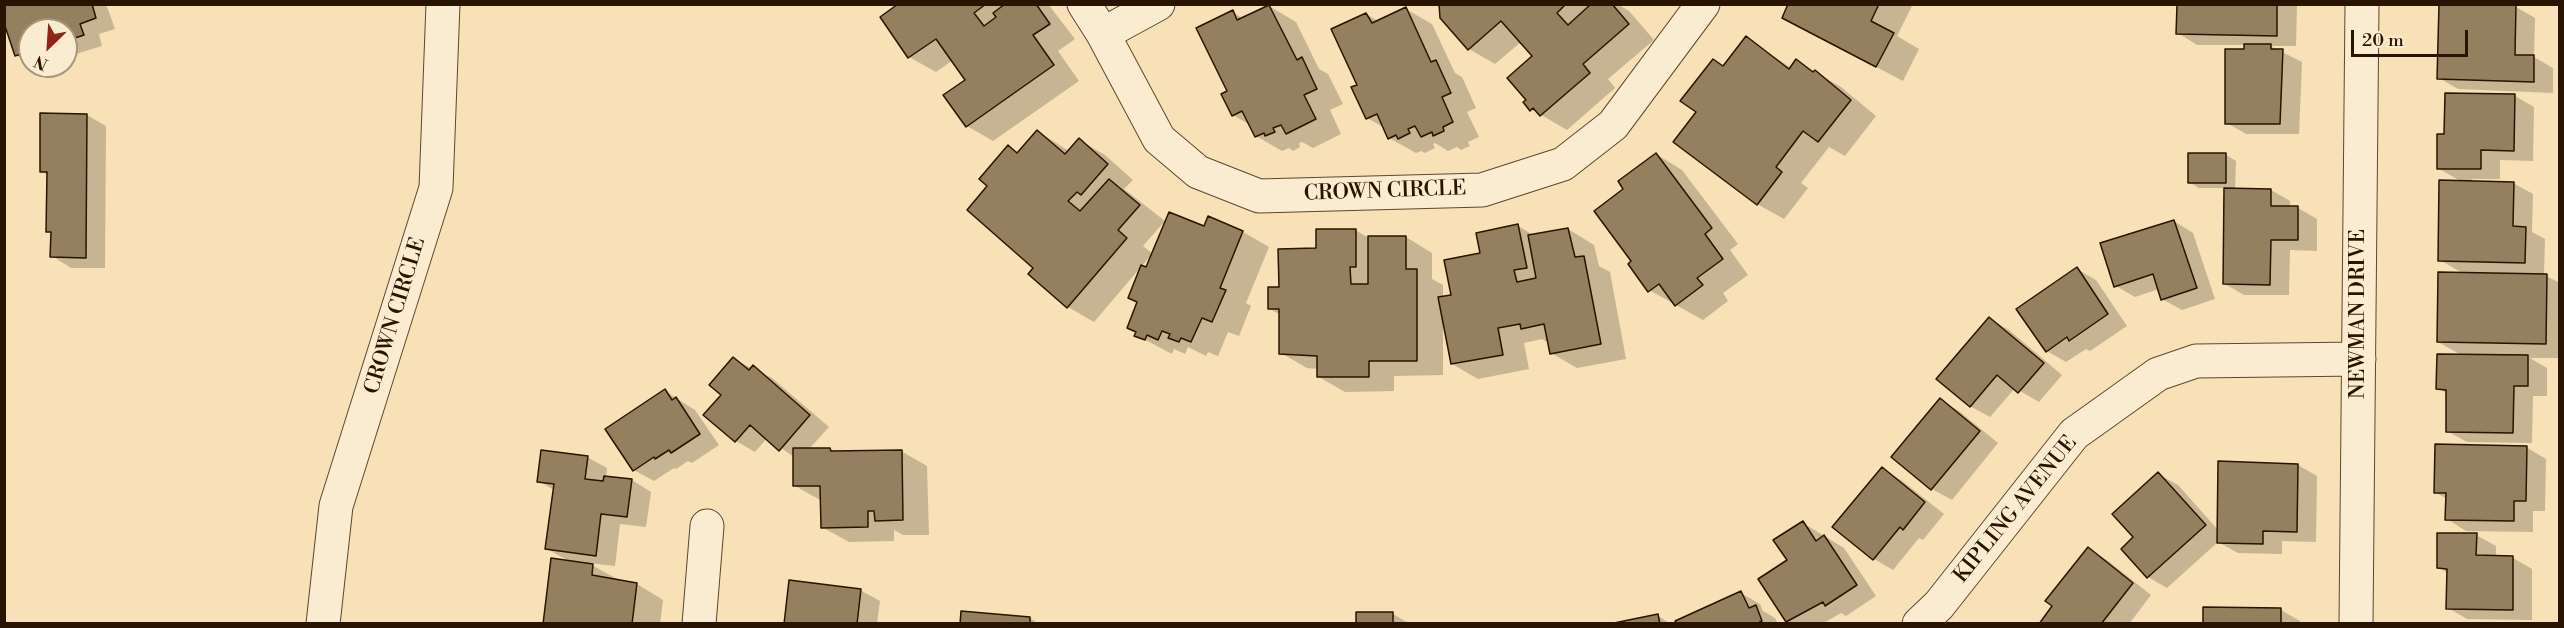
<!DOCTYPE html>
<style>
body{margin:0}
#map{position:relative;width:2564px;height:628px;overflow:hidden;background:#f8e1b7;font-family:"Libre Bodoni",serif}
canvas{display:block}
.frame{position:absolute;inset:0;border:6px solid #281400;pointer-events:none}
.north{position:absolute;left:18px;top:18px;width:60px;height:60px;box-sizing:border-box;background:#faecd0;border:2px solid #a6967d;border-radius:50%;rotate:205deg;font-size:16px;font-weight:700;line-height:24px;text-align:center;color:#281400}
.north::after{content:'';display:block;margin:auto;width:21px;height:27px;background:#8f2418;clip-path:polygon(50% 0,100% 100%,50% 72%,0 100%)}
.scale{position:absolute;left:2351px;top:30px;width:117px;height:27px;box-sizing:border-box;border:3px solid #281400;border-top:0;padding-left:8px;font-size:18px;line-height:21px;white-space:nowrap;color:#281400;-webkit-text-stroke:4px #faecd0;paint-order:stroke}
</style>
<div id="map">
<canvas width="2564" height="628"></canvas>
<div class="frame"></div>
<div class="north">N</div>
<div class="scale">20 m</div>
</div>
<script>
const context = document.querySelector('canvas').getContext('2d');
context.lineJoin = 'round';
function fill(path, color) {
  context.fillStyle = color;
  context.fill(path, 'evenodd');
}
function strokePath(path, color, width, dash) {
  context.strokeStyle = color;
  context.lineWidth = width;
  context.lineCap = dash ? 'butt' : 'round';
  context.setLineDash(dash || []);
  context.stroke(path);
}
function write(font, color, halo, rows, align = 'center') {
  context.font = font + ' "Libre Bodoni",serif';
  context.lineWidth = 4.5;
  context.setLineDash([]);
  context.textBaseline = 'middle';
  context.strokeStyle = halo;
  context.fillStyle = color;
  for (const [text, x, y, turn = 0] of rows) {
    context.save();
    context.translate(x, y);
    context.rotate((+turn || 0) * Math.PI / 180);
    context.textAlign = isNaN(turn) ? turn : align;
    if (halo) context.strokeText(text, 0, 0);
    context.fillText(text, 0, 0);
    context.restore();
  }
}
fill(new Path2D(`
 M4,4H106L115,29L99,34L102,46L66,57V30H30V63L16,55Z
 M901,4H1048L1075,39L1058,51L1079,81L993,141L967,126V80L953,60L936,72L909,57Z
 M1441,4H1617L1629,11L1654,40L1608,79L1615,88L1567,130L1531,109L1528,100L1534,57L1521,42L1495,64L1469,49Z
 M1790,4H1913L1897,36L1919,49L1903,81L1810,32Z
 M2208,4H2297L2296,46H2270L2302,62L2299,134H2246L2227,123L2246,45H2197L2178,33Z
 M1269,6L1296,22L1319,69L1328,74L1343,104L1330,110L1341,134L1313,148L1302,142L1299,143L1300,147L1293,151L1289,148L1282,151L1256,136L1250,125L1233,115L1229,92L1232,12L1244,19Z
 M2516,7L2535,18L2534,57L2553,68V93L2458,89L2439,78Z
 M1406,9L1432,24L1455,73L1462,77L1476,108L1467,112L1479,137L1468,142L1470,146L1461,150L1457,147L1448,151L1435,143L1433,144L1435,148L1425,153L1421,151L1416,153L1389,138L1385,128L1367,118L1358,85L1366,14L1378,21Z
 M1746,38L1791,68L1796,61L1841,87L1876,116L1845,156L1829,147L1801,183L1808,188L1784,219L1757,204L1698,112L1724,67Z
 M2515,96L2534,107L2533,161L2500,160V179H2472V182L2513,183L2533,194L2532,232L2545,239L2544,275L2560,283V358H2530L2547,368V396H2533L2532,443L2467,442L2447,431L2448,394L2438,388L2463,356L2438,342L2464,274L2440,260L2462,182L2438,168L2446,136Z
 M87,115L106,126L105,268H71L52,256V233L48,231V175L41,171Z
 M1037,131L1069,151L1079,140L1105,155L1133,180L1124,189L1165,221L1143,246L1153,254L1205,228L1209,218L1243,232L1269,247L1246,303L1251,306L1239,336L1228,332L1218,356L1208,352L1206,356L1188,347L1185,354L1174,349L1172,354L1136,335L1139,303L1152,254L1094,322L1068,307L1035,268L989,186L1008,147L1019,153Z
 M1656,154L1682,170L1738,244L1730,250L1748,275L1723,293L1728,301L1703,320L1649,290L1633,262L1625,189Z
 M2226,155L2236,161L2235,190H2271L2290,201V208H2298L2317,219V251L2290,250L2289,295H2244L2225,284L2226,188H2199L2189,182Z
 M2174,221L2193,233L2215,299L2182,310L2162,299L2159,289L2135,297L2116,286Z
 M1518,226L1535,236L1568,229L1594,245L1599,266L1610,272L1626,359L1577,368L1551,353L1549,343L1542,339L1524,343L1529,369L1478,379L1452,364L1443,324V375L1394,376V391L1345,392L1319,377V369L1307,368L1281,353V315L1270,309L1280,288L1318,250L1355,230L1369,238L1406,237L1432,253V279L1443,285V298L1452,296L1482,254Z
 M2077,269L2096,280L2127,326L2090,351L2086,349L2066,362L2047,351Z
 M1990,319L2009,330L2062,375L2039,402L2015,388L1990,417L1970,406Z
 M733,359L772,378L829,427L809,449H830L835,452L901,451L927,466L929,535H903L894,530V541L849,542L822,527V501L795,486L794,457L767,438L755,452L736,441L723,395Z
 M665,391L695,410L719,445L692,463L688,461L676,469L674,468L654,481L634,470Z
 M1940,400L1959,411L1998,443L1952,500L1932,489L1893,457Z
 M2526,447L2546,459L2545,511H2533V532L2466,531L2447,519V499L2435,492Z
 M587,457L607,468L606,478L632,480L651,492L646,527L620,524L615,566L588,563L619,580L637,584L663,600L660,624H544L571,562L547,549L554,490L539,481Z
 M2220,463L2298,465L2317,476L2316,542L2282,541V554L2238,553L2218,542L2167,588L2148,577L2135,538L2158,474L2178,485L2218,530Z
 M1882,469L1901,480L1944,514L1923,540L1919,538L1893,570L1874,559Z
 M1803,523L1844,548L1876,596L1846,616L1841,613L1822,624H1792L1787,621L1789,560Z
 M2476,535L2496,546V557L2513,558L2532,569V620L2467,619L2448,608V573L2438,567Z
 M2088,549L2107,560L2151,595L2129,624H2042Z
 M860,590L880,601L877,623L881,624H786Z
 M1741,593L1760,604L1763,611L1775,618L1778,624H1678Z
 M2281,610L2300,621V624H2204Z
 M1357,613L1393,614L1410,624H1357Z
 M1658,616L1671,624H1617Z
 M1030,618L1039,624H962Z`), '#0003');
const building = new Path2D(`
 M4,4H92L96,18L80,24L84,35L66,41V30H30V51L15,56L4,23Z
 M898,4H986L974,13L984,26L996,17L993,13L1005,4H1036L1050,24L1033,35L1054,65L966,127L943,95L965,80L936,39L908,58L880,17Z
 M1439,4H1566L1557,13L1568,25L1591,4H1612L1629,24L1583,64L1590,73L1540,116L1533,108L1530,111L1523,102L1526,100L1507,78L1532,56L1501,21L1468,50L1440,18Z
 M1788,4H1879L1871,21L1894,33L1876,67L1782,18Z
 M2207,4H2277V36L2176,34L2177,5Z
 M2439,4L2516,5L2515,55H2534V82L2437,79Z
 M1269,5L1297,60L1302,57L1317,89L1304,95L1316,119L1286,134L1281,125L1273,128L1275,132L1265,136L1264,133L1255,137L1242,111L1232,116L1221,94L1227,91L1196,28L1233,10L1237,20Z
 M1406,7L1431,62L1436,60L1451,93L1442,97L1453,122L1443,127L1444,131L1433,136L1432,132L1421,137L1415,126L1408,129L1410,133L1398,139L1396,135L1388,139L1377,114L1366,119L1351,87L1357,85L1331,29L1366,13L1372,23Z
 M1746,36L1789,69L1796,59L1813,72L1815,70L1851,100L1818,142L1803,131L1776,167L1782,172L1757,205L1673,142L1696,112L1680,101L1713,59L1723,66Z
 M2244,44H2271V49H2283L2280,124H2225V49H2244Z
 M2445,93L2515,94L2514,151L2481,150V169H2437V134H2444Z
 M40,113L87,114L86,258L50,257L51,232H46L47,172H40Z
 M1037,130L1065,154L1079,138L1108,164L1081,195L1077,192L1068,201L1080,211L1109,179L1140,205L1118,230L1127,238L1067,308L1028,274L1033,268L967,210L987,186L979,179L1008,145L1017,153Z
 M1656,153L1712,228L1705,234L1723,259L1697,278L1703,285L1675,306L1659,284L1648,292L1628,264L1631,261L1594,211L1623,189L1618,181Z
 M2188,153H2226V183H2188Z
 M2439,180L2514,182L2513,226L2526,227L2525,263L2438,261Z
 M2224,188L2271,189V206H2298V240H2271L2270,285L2223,284Z
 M1169,212L1204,226L1208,216L1243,231L1220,288L1226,290L1212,322L1202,318L1191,342L1181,338L1179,342L1168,338L1170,334L1162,331L1158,340L1147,335L1145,340L1134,336L1136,332L1127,328L1137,302L1128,298L1141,265L1146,267Z
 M2174,220L2197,288L2161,300L2153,274L2114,287L2100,243Z
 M1518,224L1527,268L1514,270L1517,282L1536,278L1528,235L1568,228L1575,257L1584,256L1601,344L1550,354L1544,324L1521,329L1520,324L1498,328L1503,355L1451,364L1438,297L1451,295L1444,260L1480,253L1476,233Z
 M1316,229H1356V267H1350L1351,284H1368V236H1406V269H1417V361H1369V377H1317V356L1279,354V309H1268V287H1279L1278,249L1316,248Z
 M2077,267L2108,314L2069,341L2067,337L2046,352L2016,309Z
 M2438,272L2547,274L2546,344L2437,342Z
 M1989,317L2044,363L2018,393L1997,375L1970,407L1936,379Z
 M2437,354L2528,355V386H2514L2513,433L2446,432V390L2436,389Z
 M733,357L749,370L753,365L810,415L779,451L750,425L735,442L703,415L721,395L709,385Z
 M665,389L672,400L676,397L700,434L671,453L669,450L655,459L654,457L633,471L605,429Z
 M1940,398L1980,431L1931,490L1891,457Z
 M2435,444L2527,446L2526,501H2514V521L2445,520L2446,493H2434Z
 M793,448H830L831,451L902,450L903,520L875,521L874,511H868V527L821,528L820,486H793Z
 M541,450L588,456L585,479L603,481L604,476L632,479L627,517L601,514L596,556L545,549L554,484L537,482Z
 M2218,461L2298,464L2297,532L2263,531V544L2217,543Z
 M1882,467L1925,502L1903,530L1900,527L1873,560L1832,527Z
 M2158,472L2206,525L2147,578L2121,549L2133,537L2112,514Z
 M1803,521L1816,541L1824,535L1857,585L1825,606L1823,602L1786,622L1758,579L1787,560L1773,540Z
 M2437,533H2477L2476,555L2513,556V610L2446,609L2447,569L2437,568Z
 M2088,547L2133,583L2101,624H2039L2052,606L2045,601Z
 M551,558L593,564L592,575L637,583L632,624H543Z
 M789,580L861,589L857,624H784Z
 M1741,591L1749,608L1756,605L1762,621L1756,624H1677L1675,621Z
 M2203,607L2281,608V624H2203Z
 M961,611L1030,617V624H960Z
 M1356,612H1393V624H1356Z
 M1658,614L1660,624H1609Z`);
fill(building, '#947f5f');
strokePath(building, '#281400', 1.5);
const minor = new Path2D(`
 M1084,4L1103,34L1159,139L1198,172L1259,196L1482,190L1563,164L1613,125L1703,4
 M1103,34L1158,4
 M323,624L336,506L436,188L443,4
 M699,624L707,526
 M1919,624L1939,605L2074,434L2158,374L2196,361L2359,359
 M2356,624L2362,4`);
strokePath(minor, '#5c472e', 35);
strokePath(minor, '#faecd0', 33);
write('21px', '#281400', '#faecd0', [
 ["CROWN CIRCLE",1385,192,-2],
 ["NEWMAN DRIVE",2359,314,-90],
 ["CROWN CIRCLE",396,316,-73],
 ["KIPLING AVENUE",2016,510,-51]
]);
</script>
